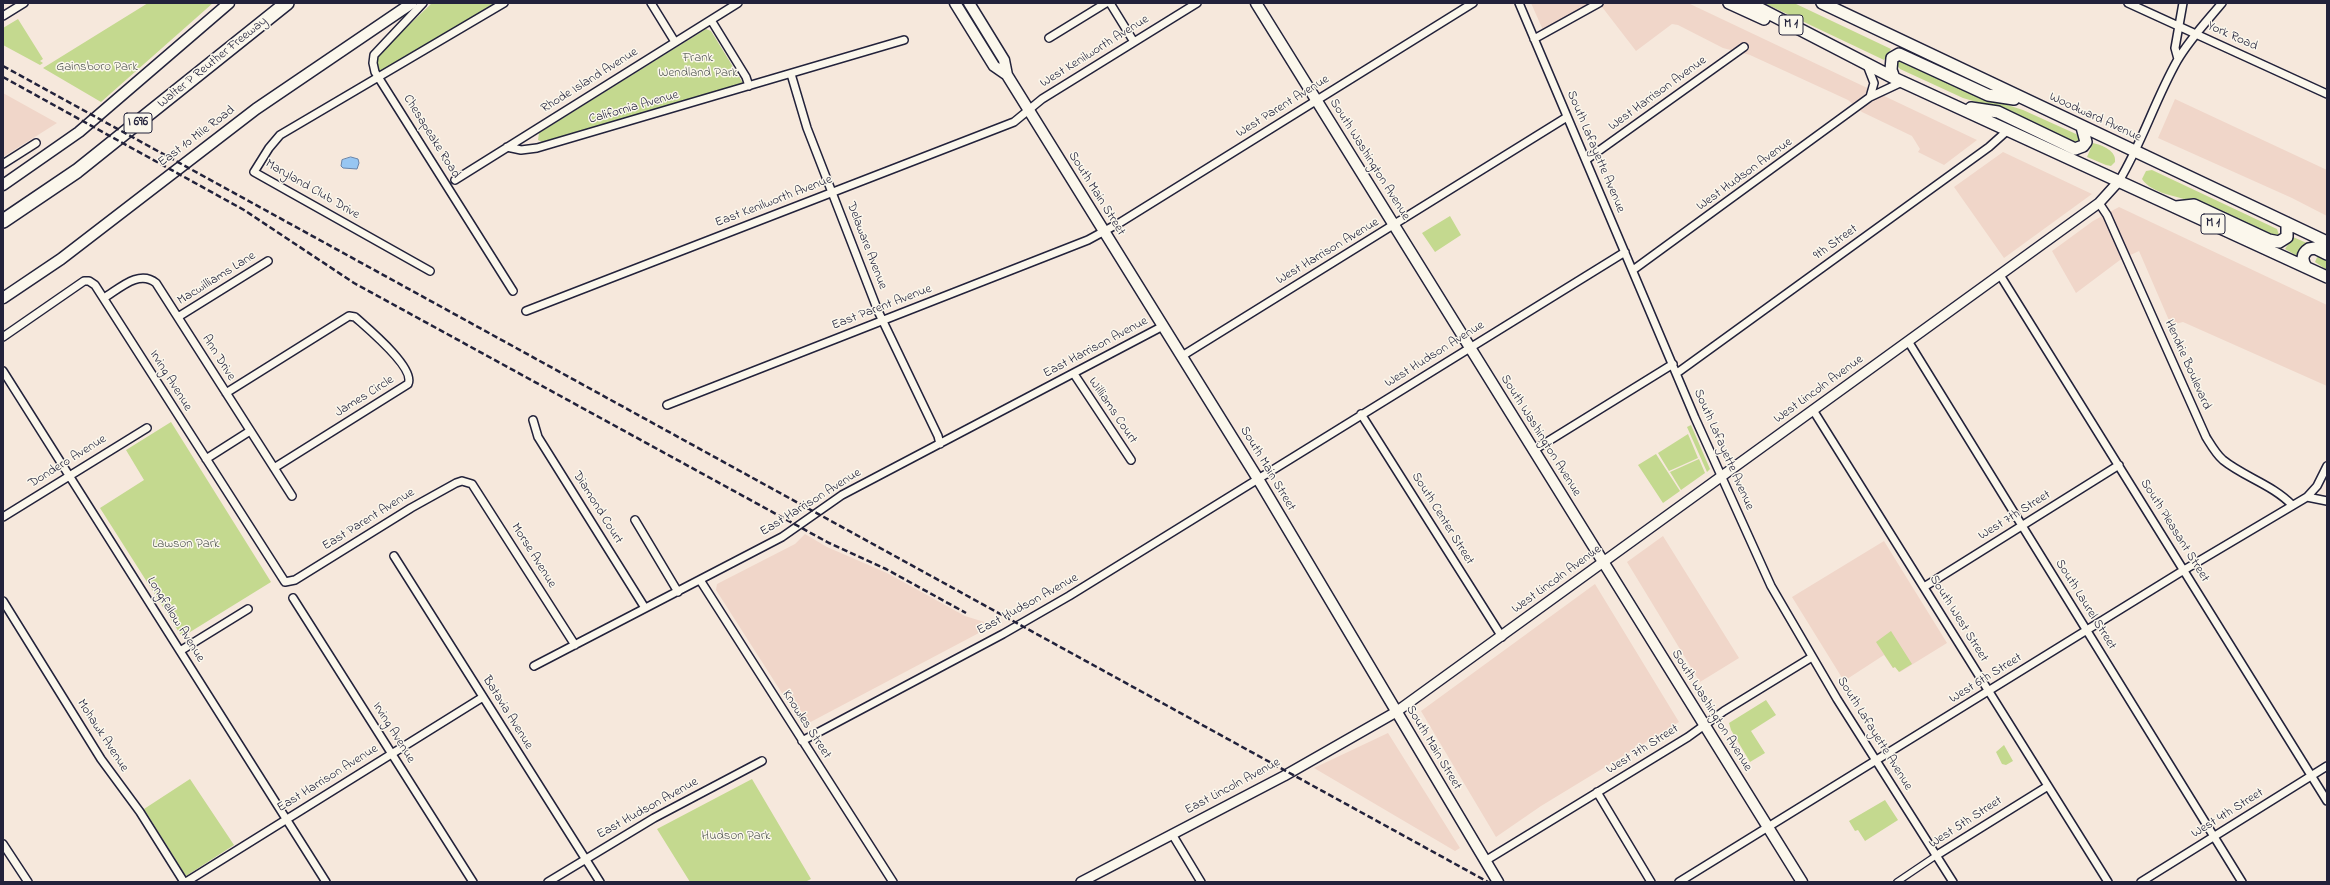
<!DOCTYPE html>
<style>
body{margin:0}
#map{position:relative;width:2330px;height:885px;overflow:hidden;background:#f6e8dc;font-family:"Indie Flower",sans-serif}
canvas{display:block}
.frame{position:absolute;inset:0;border:4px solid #22223b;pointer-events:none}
</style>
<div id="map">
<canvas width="2330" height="885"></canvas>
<div class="frame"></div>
</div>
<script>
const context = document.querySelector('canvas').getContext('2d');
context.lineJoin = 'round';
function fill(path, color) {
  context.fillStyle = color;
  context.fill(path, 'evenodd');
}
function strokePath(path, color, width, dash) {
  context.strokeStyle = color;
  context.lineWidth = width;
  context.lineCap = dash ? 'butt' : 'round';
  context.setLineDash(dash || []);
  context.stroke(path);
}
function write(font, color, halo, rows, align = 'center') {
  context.font = font + ' "Indie Flower",sans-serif';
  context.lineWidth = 3;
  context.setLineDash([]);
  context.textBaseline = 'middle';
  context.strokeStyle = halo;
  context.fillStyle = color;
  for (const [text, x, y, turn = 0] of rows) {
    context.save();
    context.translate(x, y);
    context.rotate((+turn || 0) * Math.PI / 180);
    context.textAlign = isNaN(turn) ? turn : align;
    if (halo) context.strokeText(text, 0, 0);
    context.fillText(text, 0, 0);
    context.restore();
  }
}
fill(new Path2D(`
 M1531,3H1592L1543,30Z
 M1599,3H1688L1977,140L1944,165L1918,152L1920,149L1912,136L1862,112L1848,100L1750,55L1723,48L1678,25L1672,24L1636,51Z
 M3,93L57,123L3,157Z
 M2175,99L2327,170V216L2292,198L2158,138Z
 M2003,152L2092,194L2004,258L1954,187Z
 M2119,207L2327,305V386L2183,322L2171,325L2139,251L2120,260L2076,293L2052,251L2093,221Z
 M805,534L827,547L887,573L965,616L994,625L803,726L716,590L717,584L795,544Z
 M1663,536L1739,658L1700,682L1627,562Z
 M1884,541L1947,643L1900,672L1895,667L1893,668L1884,655L1844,681L1792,597Z
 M1595,584L1679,722L1541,806L1496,837L1421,711Z
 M1388,733L1460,848L1455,851L1314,768Z`), '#f0d6c9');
fill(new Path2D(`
 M148,3H213L101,102L43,68Z
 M432,3H496L381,71L379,70L377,59L380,53Z
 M1764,3H1794L1891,49L1884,60Z
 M18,19L43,59L40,61L43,63L40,65L3,45V28Z
 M706,29L711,31L743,83L542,142L538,140L539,133Z
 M1901,58L1998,102L2023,110L2076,134L2079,137V141L2076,145L1990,106L1963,98L1900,69L1897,65L1898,61Z
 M2093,143C2102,145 2117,151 2115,162L2111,166L2106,165L2087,157Z
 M2152,170L2277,229L2279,235L2276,238C2249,226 2222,212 2194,202C2178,196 2152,194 2142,179L2146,171Z
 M1450,216L1461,235L1435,252L1422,233Z
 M2293,237L2309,244L2299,257L2285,249Z
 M2318,255L2327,258V270L2315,262Z
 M171,422L271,582L182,637L100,508L144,480L126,450Z
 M1691,425L1710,469L1707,472L1687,427Z
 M1688,434L1698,458L1669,471L1658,453Z
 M1656,454L1680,491L1663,503L1638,465Z
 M1699,459L1705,473L1681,490L1670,472Z
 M1891,631L1912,664L1899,672L1895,667L1893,668L1876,642Z
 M1766,700L1776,715L1751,731L1765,753L1750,762L1731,730L1729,723Z
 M2004,745L2013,761L2006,765L2002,764L1996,752Z
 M190,779L234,845L186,876L144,809Z
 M752,779L811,879L805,882H690L657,829Z
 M1885,800L1898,820L1865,841L1858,830L1855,831L1849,821Z`), '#c4d98f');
const water = new Path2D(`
 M351,157L358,159L359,163L357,169L343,168L341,166L342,160Z`);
fill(water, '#97c6f2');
strokePath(water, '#6884a9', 1);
const pedestrian = new Path2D(`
 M1897,882L1937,855`);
const minor = new Path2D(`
 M423,3L374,55L373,63L375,72L513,291
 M651,3L675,42
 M1110,3L1134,42
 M1519,3L1695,418L1771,586L1837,699L1953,882
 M2128,3L2327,94
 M3,16L24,3
 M711,20L746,77L749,86
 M1049,38L1106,3
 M1534,39L1599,3
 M2178,59L2175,48L2183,3
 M1867,65L1874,83L1870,97
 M791,74L807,128L878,311L938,436L940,444
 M507,147L521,150L537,148L904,40
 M1586,160L1744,47
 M3,164L36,143
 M455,180L738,3
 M2119,181C2142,143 2155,100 2177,61C2189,40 2207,21 2222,3
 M2099,203L2107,215L2206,437C2211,445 2216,454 2223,460C2244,477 2273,485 2292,505
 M1633,270L1870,97L1902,82
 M430,271L254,172L269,148L280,135L504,3
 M2000,275L2327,801
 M104,298C119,289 139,269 156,283L292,496
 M526,311L1014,122L1042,99L1197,3
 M178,317L268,261
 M3,337L84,281H89L95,285L285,582L295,580L411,508L456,483L462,481L472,484L575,645
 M1908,341L2242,882
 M1182,356L1567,117
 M3,371L326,882
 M1677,373L1989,147L2008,130
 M1074,374L1131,460
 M226,393L349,316L355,317C366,327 416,368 408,384L274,468
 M667,405L1088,240L1121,222L1473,3
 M1813,410L2108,882
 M1361,414L1502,637
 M533,420L538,437L645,608
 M1534,450L1673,364
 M206,459L250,431
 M2307,497L2327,501
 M3,517L147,428
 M635,520L678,592
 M394,556L600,882
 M700,580L893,882
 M1924,587L2119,465
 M293,598L473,882
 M3,601L101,759L140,812L184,882
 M180,651L248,609
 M534,666L782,537L842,495L1163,326
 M802,741L1003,634L1069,596L1625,252
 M1597,792L1651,882
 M1172,834L1201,882
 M3,844L28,882
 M1937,855L2048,786
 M1485,861L1688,737L1724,711L1812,657
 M186,882L483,697
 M548,882L654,818L762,761
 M1679,882L2184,570L2307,497L2317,486L2327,466
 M2141,882L2327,766`);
const tertiary = new Path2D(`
 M1081,882L1284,776L1396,712L2099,203L2119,181`);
const secondary = new Path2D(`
 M955,3L994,66L1007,75L1258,479L1498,882
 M969,3L1004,60L1007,75
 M1256,3L1802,882
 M3,185L79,132L229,3
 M3,298L61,259L256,109L412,3`);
const primary = new Path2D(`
 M1729,3L1764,19
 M1749,3L1894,78L2327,277
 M1822,3L2327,242
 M1894,78L1891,70L1892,58L1899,54L1988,95L2014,99
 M1971,108L1998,112L2075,149L2083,146L2086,142L2082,127
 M2176,207L2194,205L2269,240L2279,242L2287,237V223
 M2306,267C2302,261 2301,254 2309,249L2315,248L2327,254`);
const motorway = new Path2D(`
 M3,221L77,171L287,3`);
strokePath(pedestrian, '#22223b', 8);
strokePath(minor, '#22223b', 10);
strokePath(tertiary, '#22223b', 12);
strokePath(secondary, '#22223b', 13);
strokePath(primary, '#22223b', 14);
strokePath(motorway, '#22223b', 16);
strokePath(pedestrian, '#fbf7ec', 5.5);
strokePath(minor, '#fbf7ec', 7);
strokePath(tertiary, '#fbf7ec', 9);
strokePath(secondary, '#fbf7ec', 10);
strokePath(primary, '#fbf7ec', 11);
strokePath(motorway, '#fbf7ec', 13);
strokePath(new Path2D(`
 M3,66L1488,882
 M3,77L244,210L354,283L829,543L886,569L966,613`), '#22223b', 2.5, [6, 3]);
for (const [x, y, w] of [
 [1791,25,24],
 [138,123,28],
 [2213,224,24]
]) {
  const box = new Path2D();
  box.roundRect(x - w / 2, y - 10, w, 20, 3);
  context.fillStyle = '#fbf7ec';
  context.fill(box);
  strokePath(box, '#22223b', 1);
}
write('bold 12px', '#22223b', null, [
 ["M 1",1791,25],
 ["I 696",138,123],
 ["M 1",2213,224]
]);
write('13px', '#22223b', '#fbf7ec', [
 ["York Road",2232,37,24],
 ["West Kenilworth Avenue",1095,52,-32],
 ["Walter P Reuther Freeway",213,63,-39],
 ["Rhode Island Avenue",590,81,-32],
 ["West Harrison Avenue",1658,94,-36],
 ["West Parent Avenue",1283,107,-32],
 ["California Avenue",634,108,-16],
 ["Woodward Avenue",2095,118,25],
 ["East 10 Mile Road",197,137,-37],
 ["Chesapeake Road",431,137,58],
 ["South Lafayette Avenue",1595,152,67],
 ["South Washington Avenue",1369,160,58],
 ["West Hudson Avenue",1745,175,-36],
 ["Maryland Club Drive",312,190,30],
 ["South Main Street",1096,194,58],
 ["East Kenilworth Avenue",774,202,-21],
 ["9th Street",1836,243,-36],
 ["Delaware Avenue",866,246,69],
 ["West Harrison Avenue",1328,252,-31],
 ["Macwilliams Lane",217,279,-32],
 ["East Parent Avenue",882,308,-21],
 ["East Harrison Avenue",1096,348,-28],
 ["West Hudson Avenue",1435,355,-32],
 ["Ann Drive",218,358,58],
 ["Hendrie Boulevard",2187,365,66],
 ["Irving Avenue",170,381,58],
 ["West Lincoln Avenue",1819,390,-36],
 ["James Circle",365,397,-32],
 ["Williams Court",1112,411,56],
 ["South Washington Avenue",1540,436,58],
 ["South Lafayette Avenue",1723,450,66],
 ["Dondero Avenue",68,462,-32],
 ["South Main Street",1267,469,59],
 ["East Harrison Avenue",811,503,-32],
 ["Diamond Court",597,508,58],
 ["West 7th Street",2015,516,-32],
 ["South Center Street",1442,519,58],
 ["East Parent Avenue",369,520,-32],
 ["South Pleasant Street",2174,531,58],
 ["Morse Avenue",533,556,58],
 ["West Lincoln Avenue",1557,580,-36],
 ["East Hudson Avenue",1028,605,-29],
 ["South Laurel Street",2085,605,58],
 ["South West Street",1958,619,58],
 ["Longfellow Avenue",175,620,58],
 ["West 6th Street",1986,679,-32],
 ["South Washington Avenue",1711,711,58],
 ["Batavia Avenue",507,713,58],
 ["Knowles Street",806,725,57],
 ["Irving Avenue",393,733,58],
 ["South Lafayette Avenue",1874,734,58],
 ["Mohawk Avenue",102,736,57],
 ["South Main Street",1433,748,59],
 ["West 7th Street",1643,750,-32],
 ["East Harrison Avenue",328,779,-32],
 ["East Lincoln Avenue",1233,787,-28],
 ["East Hudson Avenue",648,809,-29],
 ["West 4th Street",2228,814,-32],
 ["West 5th Street",1966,823,-33]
]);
write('13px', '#535954', '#fbf7ec', [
 ["Frank",698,59],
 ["Wendland Park",698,74],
 ["Gainsboro Park",97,68],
 ["Lawson Park",186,545],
 ["Hudson Park",736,837]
]);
</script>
